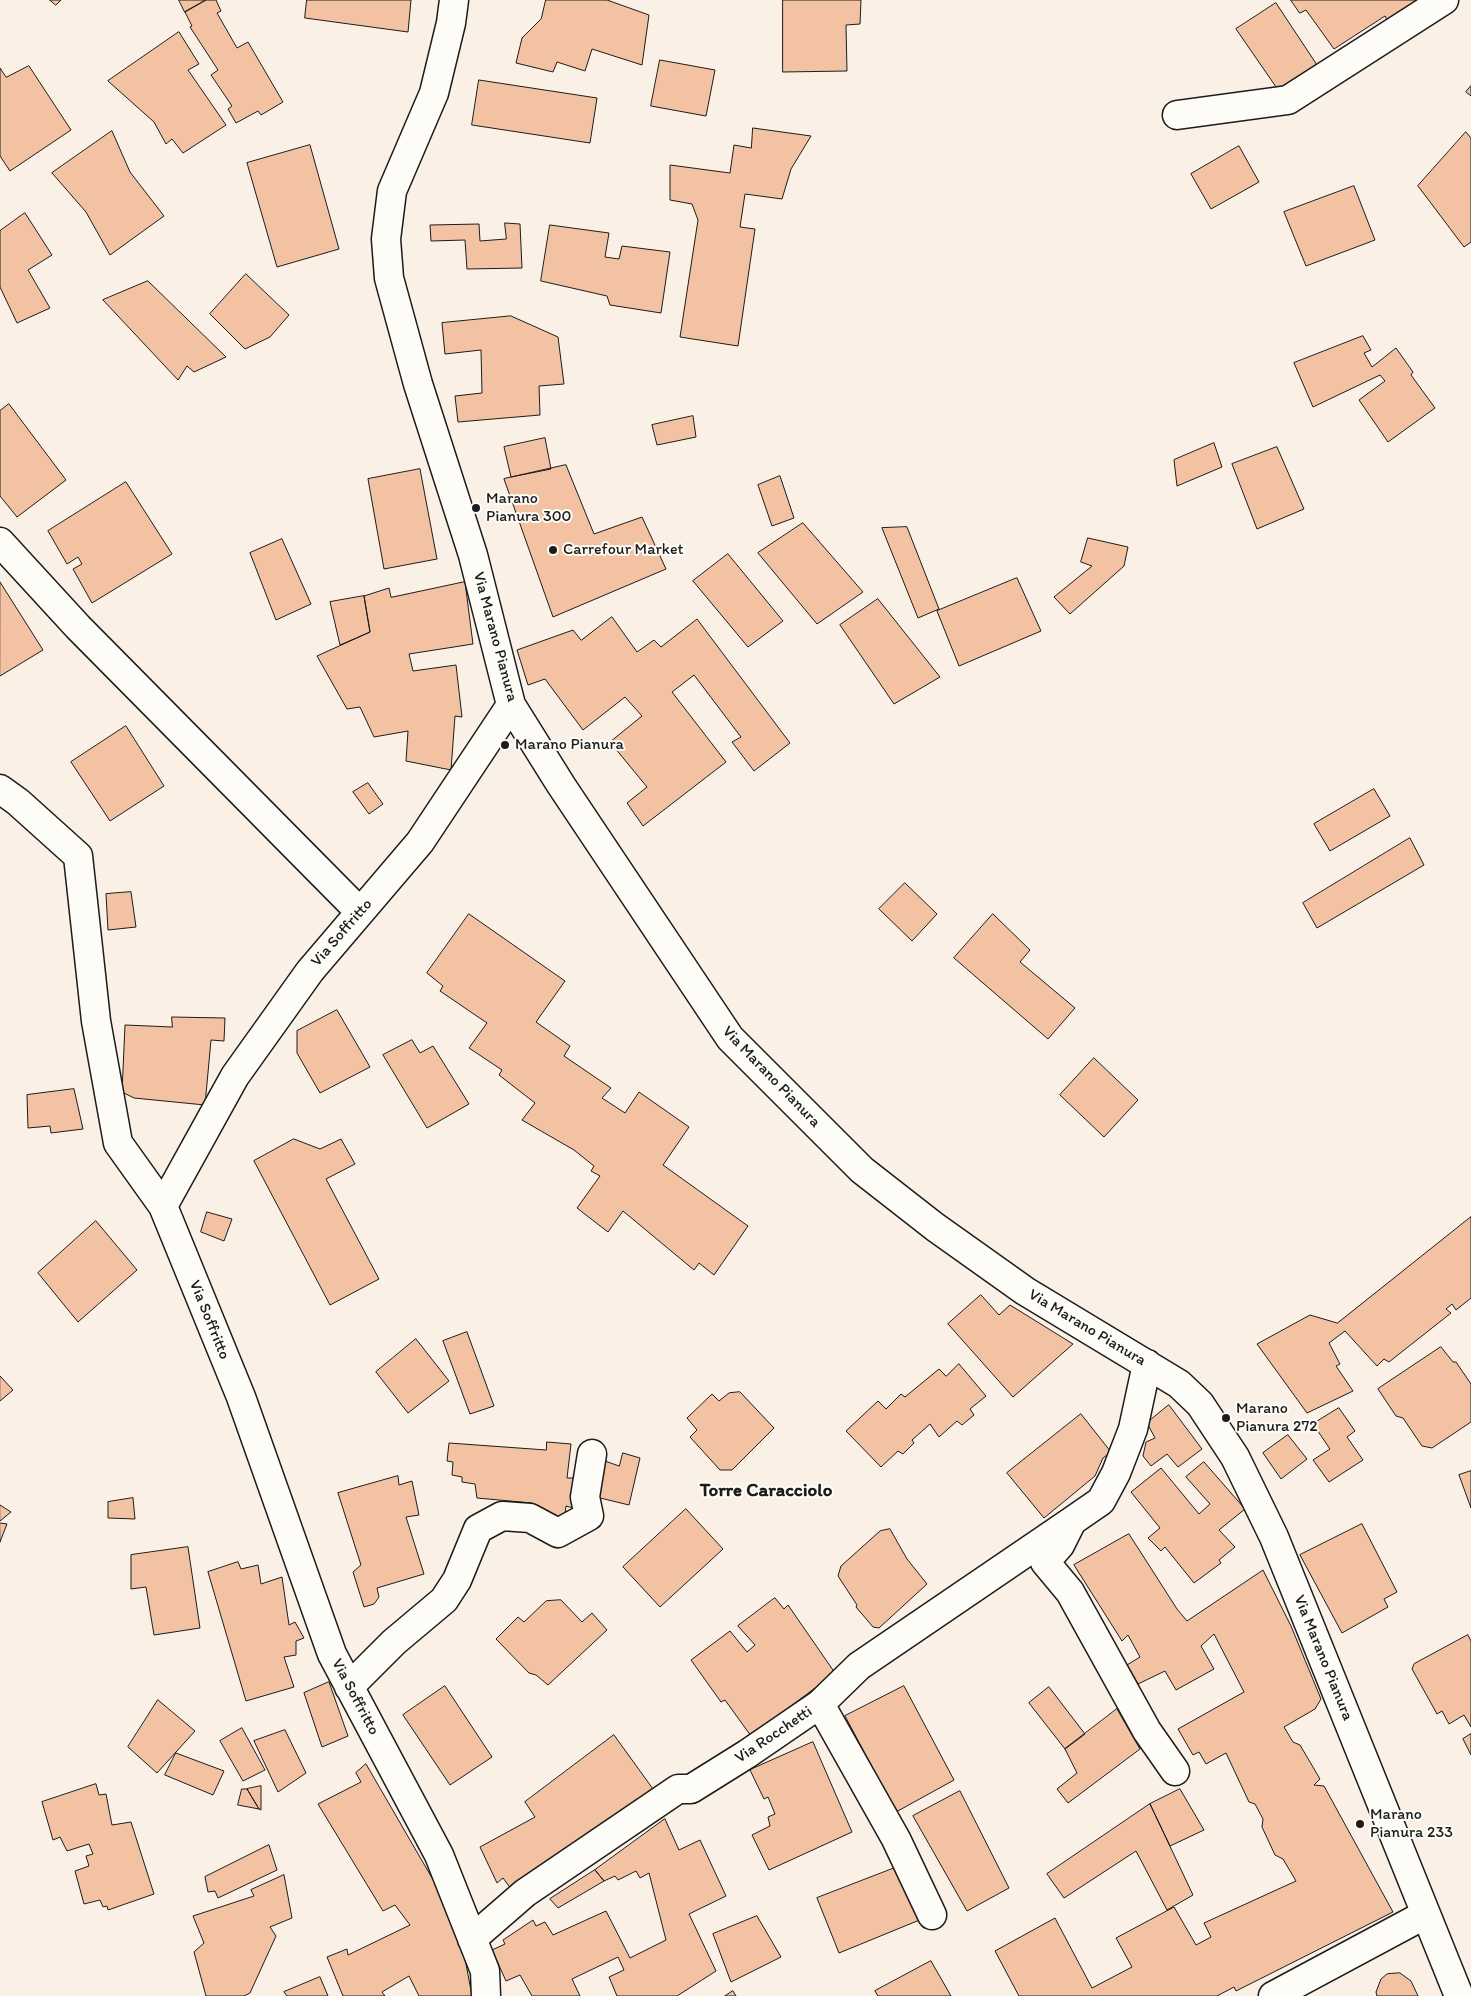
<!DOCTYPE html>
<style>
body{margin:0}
canvas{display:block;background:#fbf0e6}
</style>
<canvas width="1471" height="1996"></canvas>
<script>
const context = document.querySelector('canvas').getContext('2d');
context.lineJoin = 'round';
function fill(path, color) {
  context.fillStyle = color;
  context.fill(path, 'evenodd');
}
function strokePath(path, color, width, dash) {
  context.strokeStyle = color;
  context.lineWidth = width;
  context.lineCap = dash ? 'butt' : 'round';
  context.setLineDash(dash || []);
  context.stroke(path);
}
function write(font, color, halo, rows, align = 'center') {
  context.font = font + ' Itim,sans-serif';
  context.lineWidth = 4;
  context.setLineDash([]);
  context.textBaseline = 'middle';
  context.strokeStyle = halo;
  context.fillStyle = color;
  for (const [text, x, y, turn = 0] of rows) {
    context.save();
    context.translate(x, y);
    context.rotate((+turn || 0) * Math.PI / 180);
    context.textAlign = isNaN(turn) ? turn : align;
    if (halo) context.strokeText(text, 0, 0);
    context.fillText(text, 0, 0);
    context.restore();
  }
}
const building = new Path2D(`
 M50,0H61L56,5Z
 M179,0H206L185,12Z
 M206,0H216L221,11L217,13L237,48L248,42L283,102L261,115L258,111L236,123L228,109L232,106L211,75L218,70L190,27L192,26L185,12Z
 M307,0H411L408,32L305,18Z
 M546,0H607L649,15L642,65L592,49L585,71L557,62L553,72L516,63L522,38L541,19Z
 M783,0H861L860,24L846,25L847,71L783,72Z
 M1291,0H1432L1391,27L1385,16L1334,49L1306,10L1300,13Z
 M1276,3L1321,71L1283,97L1236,29Z
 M179,32L199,64L188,70L226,125L183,153L172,139L166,144L154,122L108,81Z
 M660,60L715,70L706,116L651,106Z
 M29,66L71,130L10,171L0,156V68L6,77Z
 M479,80L597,98L590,143L472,125Z
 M1471,86V96L1466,92Z
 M753,128L811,136L791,169L782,199L745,194L740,227L755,229L738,346L680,337L698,220L692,204L670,200V165L730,173L734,145L751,148Z
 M112,131L130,172L164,216L110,255L86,212L52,173Z
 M1466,132L1471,138V242L1464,247L1418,186Z
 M310,145L339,249L277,267L247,163Z
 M1239,146L1259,182L1211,209L1191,174Z
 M1354,186L1375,240L1306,266L1284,212Z
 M25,213L52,255L28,270L50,308L17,323L0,287V231Z
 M505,223L520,224L522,268L467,269L465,240L431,241L430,225L479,224L480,241L506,239Z
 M550,225L609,233L605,257L619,259L622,246L670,252L661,313L610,305L607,296L541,281Z
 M246,274L289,315L270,337L245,349L210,314Z
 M148,281L226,357L194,372L187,366L178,380L103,300Z
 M511,316L558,337L564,384L539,386L540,415L458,422L455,396L482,393L481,350L445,354L442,323Z
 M1363,336L1371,350L1364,353L1372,367L1396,348L1413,372L1411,375L1435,408L1388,442L1359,400L1385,381L1380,375L1313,407L1294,363Z
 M9,404L66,480L17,517L0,496V411Z
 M693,416L696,437L657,445L652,425Z
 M545,438L551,469L511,477L504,447Z
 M1214,443L1222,467L1177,486L1174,460Z
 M1277,447L1304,509L1257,529L1232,464Z
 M566,465L594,534L642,517L666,569L553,617L504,479Z
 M420,469L437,559L384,569L368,479Z
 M780,476L794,518L772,526L758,485Z
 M126,482L172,554L92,603L73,569L82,564L78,557L67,564L48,531Z
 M803,523L863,592L817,624L758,553Z
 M907,527L939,609L918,618L882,528Z
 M1088,538L1128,547L1124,566L1070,614L1054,597L1092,566L1081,562Z
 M282,539L311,604L276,620L250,553Z
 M728,554L783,621L748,647L693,581Z
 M1017,578L1041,631L959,666L937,611Z
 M0,582L43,650L0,676Z
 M465,582L473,644L409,654L413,671L456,665L462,717L455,716L451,770L406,761L408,731L374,737L360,707L347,709L317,656L370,632L364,596L389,588L391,597Z
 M364,596L370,632L340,645L330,602Z
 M878,599L940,677L894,704L840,625Z
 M612,617L637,652L654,640L661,647L697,619L790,743L754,771L732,742L741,737L694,675L672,692L726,762L643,826L627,803L647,787L610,742L642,716L625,697L583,730L545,679L528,685L517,650L573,630L581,640Z
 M126,726L164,786L110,821L71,762Z
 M368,783L383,804L369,814L353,792Z
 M1374,789L1390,816L1330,851L1314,824Z
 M1410,838L1424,865L1317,928L1303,903Z
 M905,883L937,914L912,941L879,909Z
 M131,892L136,927L108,930L106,894Z
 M469,914L565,981L536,1022L570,1046L564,1056L611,1088L602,1098L625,1113L639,1092L689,1127L663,1165L748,1226L714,1275L699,1263L694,1270L623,1211L608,1232L577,1208L600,1176L591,1171L594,1166L574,1150L522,1120L535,1103L499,1075L502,1070L469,1048L487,1023L440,991L443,986L427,973Z
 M993,914L1030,950L1020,962L1075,1008L1048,1039L954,958Z
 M337,1010L370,1067L320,1093L297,1053V1031Z
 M172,1017L225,1018L224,1041L211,1040L205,1105L134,1098L122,1092L125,1025L172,1027Z
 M412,1040L420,1053L433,1046L469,1104L427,1128L383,1055Z
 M1094,1058L1138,1100L1104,1137L1060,1095Z
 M74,1089L83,1129L51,1133L50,1126L28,1128L27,1095Z
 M294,1139L320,1149L341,1139L355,1164L326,1179L379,1279L330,1305L254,1161Z
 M207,1212L232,1219L224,1241L201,1232Z
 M1471,1217V1298L1456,1310L1452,1304L1446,1309L1451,1313L1389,1362L1384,1359L1377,1366L1345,1331L1329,1343L1340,1364L1336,1366L1353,1391L1307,1413L1257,1344L1310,1315L1337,1323Z
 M96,1221L137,1270L78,1322L38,1273Z
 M981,1295L999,1315L1010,1305L1073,1344L1013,1397L948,1324Z
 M467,1332L494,1406L470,1414L443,1341Z
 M416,1339L449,1381L408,1413L376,1372Z
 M1441,1347L1453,1362H1456L1471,1384V1422L1432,1448L1422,1446L1403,1418L1396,1416L1378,1389Z
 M959,1364L986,1396L970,1409L974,1415L962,1425L957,1421L939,1437L930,1424L912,1440L914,1443L903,1454L898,1451L881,1467L846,1431L878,1401L886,1409L901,1394L905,1397L939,1369L946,1376Z
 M0,1376L13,1390L0,1401Z
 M740,1392L774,1428L732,1470H720L690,1437L697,1430L687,1418L712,1394L719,1401L729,1393Z
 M1169,1405L1202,1449L1178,1467L1167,1454L1151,1466L1143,1456L1146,1442L1155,1438L1147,1423Z
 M1339,1408L1355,1431L1347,1437L1363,1460L1329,1482L1313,1460L1330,1449L1313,1424Z
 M1081,1414L1111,1452L1103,1458L1095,1476L1044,1518L1007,1473Z
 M1288,1435L1307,1459L1281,1479L1263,1453Z
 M547,1442L571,1444L567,1478H576L573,1508L566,1506L564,1523L547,1520L532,1503L477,1498L475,1484L462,1482V1477L452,1475L453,1462L447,1461L449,1443L546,1450Z
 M623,1453L640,1458L629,1505L596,1497L605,1461L619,1466Z
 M1204,1462L1245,1509L1219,1530L1235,1547L1219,1560L1221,1563L1194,1583L1165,1547L1161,1551L1148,1538L1160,1528L1131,1492L1161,1468L1199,1514L1210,1504L1186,1477Z
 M1471,1471V1508L1459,1475Z
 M398,1476L399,1485L412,1481L419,1515L406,1517L424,1574L377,1588L379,1597L374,1604L364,1607L353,1572L361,1565L338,1493Z
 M133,1498L135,1519L108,1518V1502Z
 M0,1505L11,1512L0,1521Z
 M686,1509L723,1549L660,1607L623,1567Z
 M0,1523L7,1524L0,1542Z
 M1362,1524L1397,1592L1384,1599L1388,1607L1342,1633L1300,1555Z
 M890,1529L907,1559L927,1584L879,1628L873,1627L856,1607L857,1605L838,1576L841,1566L880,1531Z
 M1129,1534L1177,1609L1187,1621L1263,1570L1291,1626L1321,1699L1315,1709L1284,1727L1293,1742L1300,1745L1320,1779L1314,1785L1324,1786L1393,1912L1236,1991L1234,1987L1217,1996H1019L995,1951L1055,1918L1092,1988L1132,1967L1116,1938L1174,1907L1196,1945L1211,1937L1204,1923L1296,1881L1283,1859L1275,1855L1262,1827L1263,1819L1255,1804L1249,1802L1226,1753L1206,1764L1199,1752L1193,1755L1178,1729L1244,1692L1214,1634L1201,1646L1214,1669L1176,1690L1165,1671L1138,1684L1127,1665L1140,1657L1128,1635L1122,1641L1074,1565Z
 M188,1547L200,1628L154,1635L146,1587L131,1589V1555Z
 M238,1562L241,1569L258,1565L261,1584L282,1577L289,1625L295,1622L304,1638L296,1641V1655L284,1657L294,1687L246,1701L208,1572Z
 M775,1598L784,1609L788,1605L835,1673L751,1736L725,1700L721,1702L691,1660L730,1631L747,1652L755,1645L738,1626Z
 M561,1600L582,1622L592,1613L607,1630L548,1685L536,1675L529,1673L496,1639L518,1617L524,1622L546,1601Z
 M1468,1635L1471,1641V1727L1464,1715L1449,1724L1442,1711L1437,1714L1412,1669L1414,1664Z
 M329,1682L348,1736L322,1747L304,1693Z
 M445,1686L492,1757L450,1785L403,1715Z
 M904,1686L954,1780L896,1812L845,1716Z
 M1049,1687L1085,1734L1065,1749L1029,1703Z
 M158,1700L195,1731L157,1773L128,1747Z
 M1117,1709L1140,1749L1068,1803L1057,1789L1077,1773L1065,1749Z
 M242,1728L265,1770L243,1781L220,1741Z
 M285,1730L306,1773L278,1792L254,1741Z
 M1471,1734V1755L1463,1739Z
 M614,1735L653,1789L514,1893L503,1878L497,1883L480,1847L535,1817L525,1802Z
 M813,1742L852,1832L769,1870L752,1835L770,1826L768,1817L775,1814L768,1797L764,1799L750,1770Z
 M176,1753L224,1771L213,1795L165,1775Z
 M366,1764L450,1909L463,1948L472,1996H419L409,1976L382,1992L385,1996H343L327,1957L347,1949L348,1955L410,1925L395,1905L383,1911L318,1804L361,1782L356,1773Z
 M96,1784L99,1795L106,1794L112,1825L131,1822L154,1894L108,1910L107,1906L103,1907L100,1900L84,1904L75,1871L89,1866L86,1856L93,1854L89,1844L67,1851L60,1837L53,1840L42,1802Z
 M261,1786V1810L259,1809L247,1789Z
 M242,1789H247L259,1809L238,1805Z
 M1180,1789L1204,1830L1170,1846L1150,1804Z
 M960,1791L1009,1888L967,1911L913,1816Z
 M1150,1804L1193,1895L1167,1910L1136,1851L1064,1898L1047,1874Z
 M665,1819L679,1850L700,1840L726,1896L689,1914L716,1971L677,1996H617L609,1977L624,1970L618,1957L572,1979L580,1996H532L520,1975L506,1981L492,1950L505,1944L503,1940L533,1920L536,1926L545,1922L553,1935L606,1911L630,1958L666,1940L649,1873L640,1878L636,1871L618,1880L615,1876L604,1881L595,1870Z
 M269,1845L277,1870L218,1898L215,1891L208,1892L205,1877Z
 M900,1866L922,1919L839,1953L817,1898Z
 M595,1870L604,1881L558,1908L550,1899Z
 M284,1875L292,1918L270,1927L276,1936L250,1993L244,1996H206L194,1952L204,1943L193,1916L254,1896L251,1890Z
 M757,1916L781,1957L731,1982L713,1934Z
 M931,1961L951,1996H878L875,1991Z
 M1400,1973L1411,1981L1418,1996H1377L1376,1992L1381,1979L1387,1974Z
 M320,1977L328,1996H287L284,1992Z
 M733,1991L736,1996H725Z`);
fill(building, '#f3c2a3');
strokePath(building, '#1c1c1c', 1);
const minor = new Path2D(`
 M454,0L451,23L434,93L392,191L386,239L389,278L418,384L473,555L511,705L561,785L730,1038L862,1170L935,1227L1025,1291L1179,1384L1200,1404L1235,1457L1274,1537L1459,1996
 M1177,115L1288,100L1444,0
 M0,542L78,627L360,912
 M0,789L18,802L78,856L96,1021L118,1143L163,1206
 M1147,1364L1133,1429L1116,1473L1101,1501L1072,1521L1060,1545L1045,1562L1070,1592L1147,1731L1175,1771
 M349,1687L394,1642L444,1600L457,1580L478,1529L502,1516L530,1518L558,1533L589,1516L585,1497L592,1454
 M820,1704L896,1839L932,1915
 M472,1939L525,1893L678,1789H691L747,1754L820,1704L859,1666L1072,1521
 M486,1996L485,1971L439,1855L332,1654L241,1397L163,1206L235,1076L310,971L420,842L511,705
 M1273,1996L1426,1914`);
strokePath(minor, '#1c1c1c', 31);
strokePath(minor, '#fdfcf7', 28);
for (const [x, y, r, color] of [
 [476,508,5,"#1c1c1c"],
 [553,550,5,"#1c1c1c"],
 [505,745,5,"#1c1c1c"],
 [1226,1418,5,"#1c1c1c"],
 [1360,1824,5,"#1c1c1c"]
]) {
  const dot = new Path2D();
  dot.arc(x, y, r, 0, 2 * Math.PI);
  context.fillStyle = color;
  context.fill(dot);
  strokePath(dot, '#fdfcf7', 2);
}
write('16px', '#1c1c1c', '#fdfcf7', [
 ["Marano",486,499],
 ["Pianura 300",486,517],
 ["Carrefour Market",563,550],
 ["Marano Pianura",515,745],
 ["Marano",1236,1409],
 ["Pianura 272",1236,1427],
 ["Marano",1370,1815],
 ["Pianura 233",1370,1833]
], 'left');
write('16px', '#1c1c1c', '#fdfcf7', [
 ["Via Marano Pianura",495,637,75],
 ["Via Soffritto",342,933,-49],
 ["Via Marano Pianura",771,1077,46],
 ["Via Soffritto",209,1320,68],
 ["Via Marano Pianura",1087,1328,31],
 ["Via Marano Pianura",1323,1658,68],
 ["Via Soffritto",355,1697,62],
 ["Via Rocchetti",774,1735,-34]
]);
write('bold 19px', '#1c1c1c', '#fdfcf7', [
 ["Torre Caracciolo",766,1491]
]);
</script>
